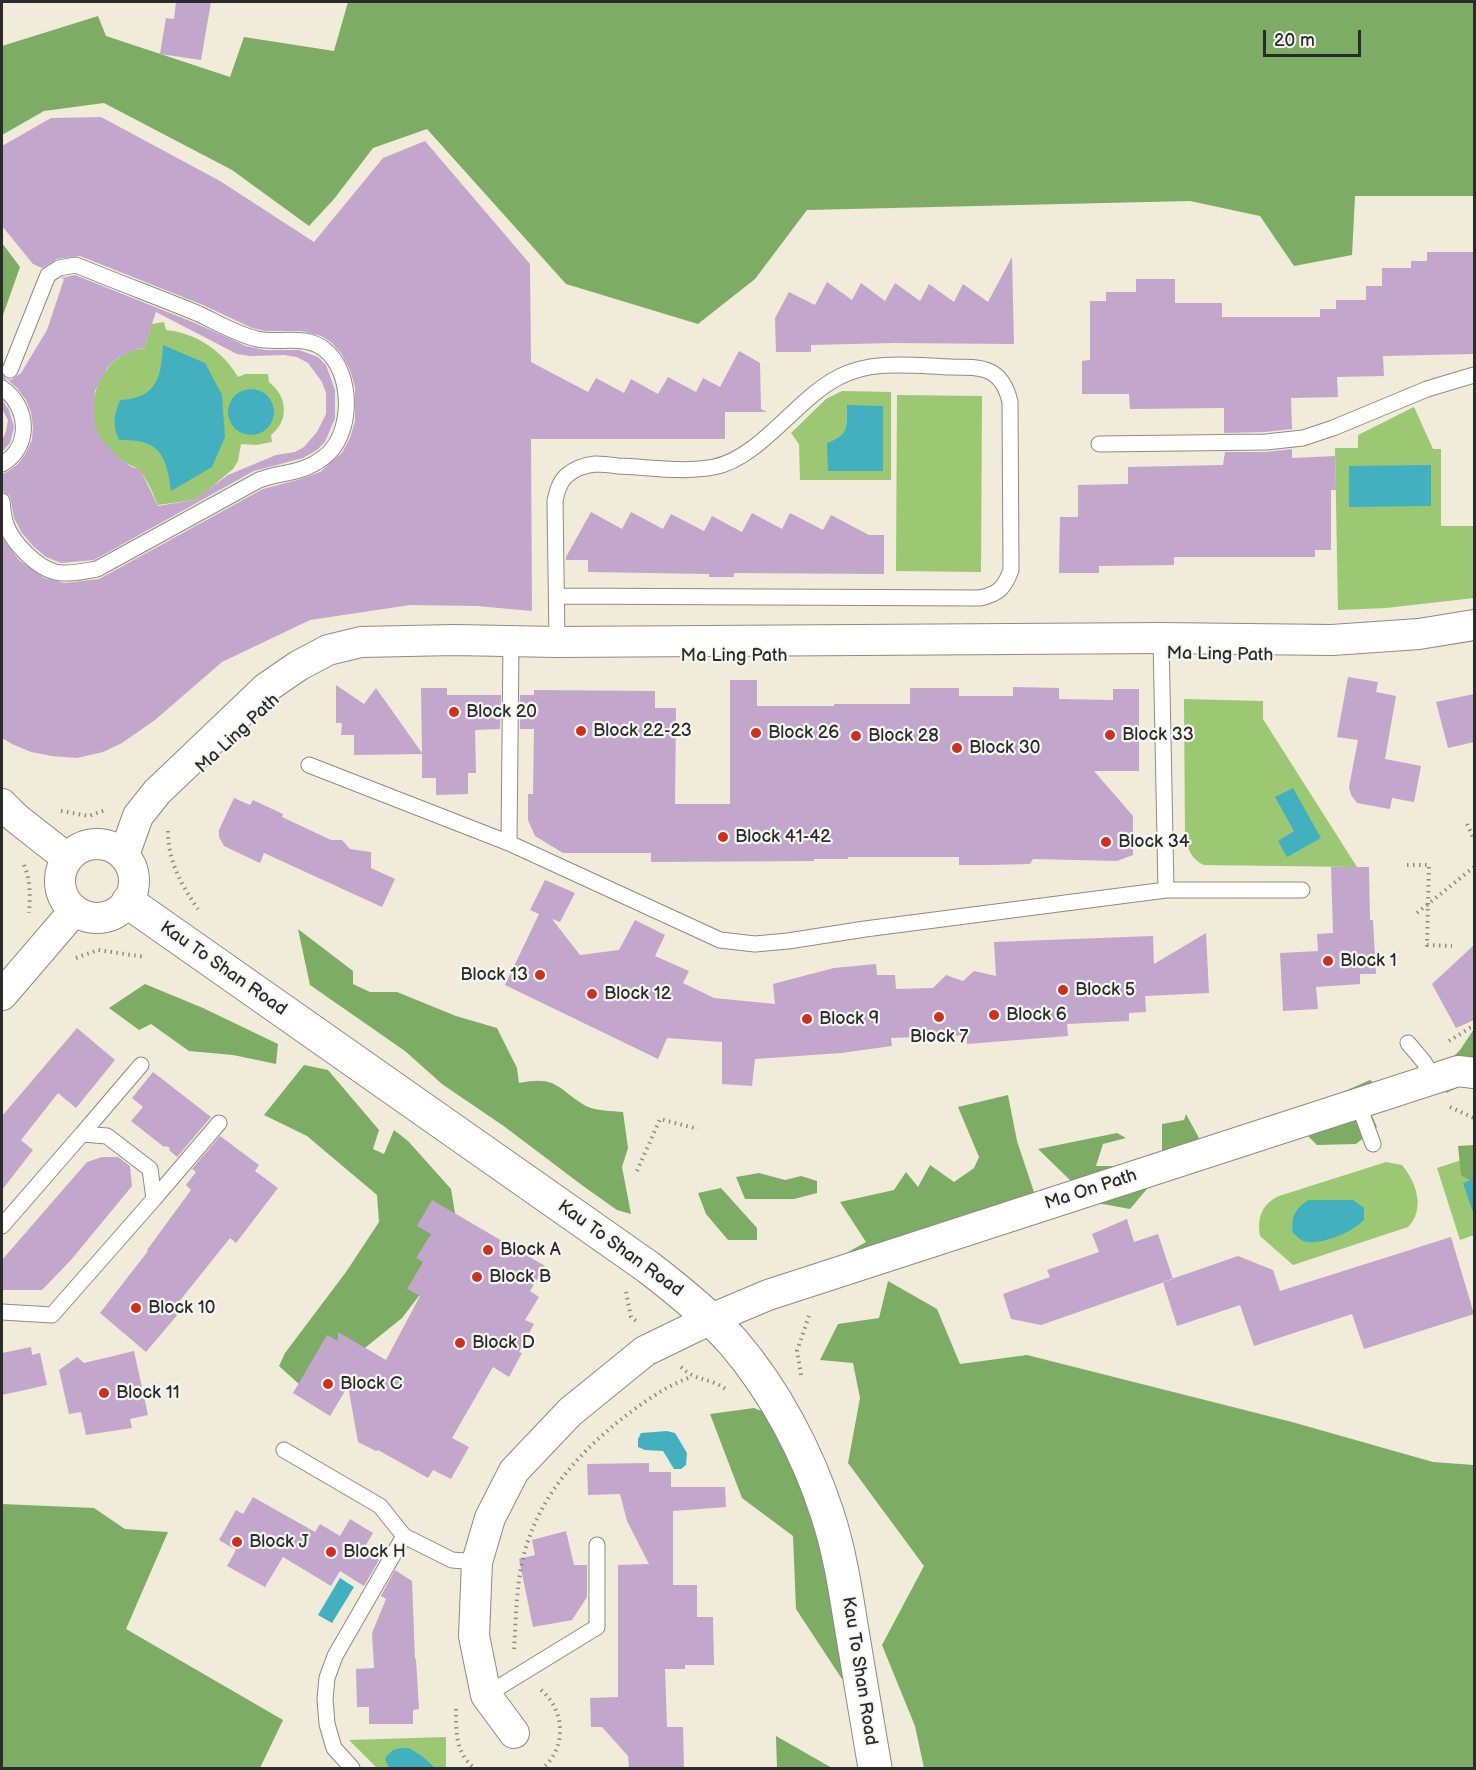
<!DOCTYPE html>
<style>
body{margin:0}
#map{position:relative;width:1476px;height:1770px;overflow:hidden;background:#f1ebd9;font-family:"Balsamiq Sans",sans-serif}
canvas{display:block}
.frame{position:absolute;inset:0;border:3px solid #2b2b2b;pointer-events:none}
.scale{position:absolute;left:1263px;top:30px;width:98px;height:27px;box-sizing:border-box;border:3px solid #2b2b2b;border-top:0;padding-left:8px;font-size:18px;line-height:21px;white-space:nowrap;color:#2b2b2b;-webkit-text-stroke:4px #f6f6f2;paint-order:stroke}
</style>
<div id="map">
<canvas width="1476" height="1770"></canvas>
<div class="frame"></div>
<div class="scale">20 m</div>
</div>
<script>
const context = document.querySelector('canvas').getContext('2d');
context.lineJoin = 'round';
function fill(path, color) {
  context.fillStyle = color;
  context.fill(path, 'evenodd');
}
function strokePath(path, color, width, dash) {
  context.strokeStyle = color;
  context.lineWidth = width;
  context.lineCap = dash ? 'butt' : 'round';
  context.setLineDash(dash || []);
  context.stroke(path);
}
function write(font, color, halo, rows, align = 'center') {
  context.font = font + ' "Balsamiq Sans",sans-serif';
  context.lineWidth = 4.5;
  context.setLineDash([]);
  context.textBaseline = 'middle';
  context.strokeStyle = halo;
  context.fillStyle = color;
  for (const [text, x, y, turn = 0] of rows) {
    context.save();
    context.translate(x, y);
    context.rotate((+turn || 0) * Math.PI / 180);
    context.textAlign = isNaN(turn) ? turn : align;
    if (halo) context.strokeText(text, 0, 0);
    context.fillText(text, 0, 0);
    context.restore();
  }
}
fill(new Path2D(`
 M164,322L166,330C196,333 223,351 238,377L245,374H268L269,382C287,396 290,420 271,435L272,442L256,445L241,444L238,461L233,469L202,495L194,500L158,505C153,494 148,481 141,472C139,468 134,467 130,465C119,459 104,448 99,437C83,400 102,354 144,348L152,324Z
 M842,391L891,392V480H800L799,444L791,433L826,399Z
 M897,395L982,396L981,572L896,571Z
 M1414,407L1433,449H1441V526H1474V598L1386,608L1338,610L1335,448H1358V435Z
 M1184,699L1263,701V719L1357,867L1204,865C1192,860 1188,850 1185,837Z
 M1474,1156V1235L1460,1240L1437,1168Z
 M1386,1162L1402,1165C1416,1182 1426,1209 1408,1227L1293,1265L1260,1236C1257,1217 1262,1204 1279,1196Z
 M446,1737V1768H377L349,1740Z`), '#9cc773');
fill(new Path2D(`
 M348,2H1474V196H1355L1352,255L1294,266L1260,216L1190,201L807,210L755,279L698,324L566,284L427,129L373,148L334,199L309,226L232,170L104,103L44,111L2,135V46L98,16L106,36L230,77L244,37L334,51Z
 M2,243L20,267L2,318Z
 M298,929L353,971V984L370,992H397L456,1016L497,1028L517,1068L519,1083C558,1075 557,1089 586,1106C596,1111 612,1111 623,1112L628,1148L622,1167L631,1214L617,1210L583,1186L505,1127L442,1084L405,1051L310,985Z
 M145,984L203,1008L278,1044L276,1064L233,1055L189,1051L151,1024L139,1030L109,1008Z
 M1474,1029V1080L1446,1093V1064L1460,1050Z
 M304,1065L328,1070L379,1130L373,1149L384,1154L394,1130L408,1141L451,1189L458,1231L425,1288L402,1318L309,1393L279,1366L285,1353L346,1272L379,1222L377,1195L307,1136L264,1115Z
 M1370,1080L1381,1088L1369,1109L1377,1127L1356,1144L1317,1145L1303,1131L1294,1117L1296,1108L1318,1103Z
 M1008,1095L1017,1141L1034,1192L1050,1219L878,1274L834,1260L866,1242L840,1202L894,1190L906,1172L918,1187L930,1165L954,1182L974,1168L979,1157L958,1107Z
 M1186,1114L1199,1138L1162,1158V1124L1184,1120Z
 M1117,1133L1126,1138L1103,1144L1096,1166H1133L1152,1183L1130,1209L1086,1201L1074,1184L1038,1149Z
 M1474,1145V1183L1461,1175L1458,1146Z
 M759,1173L785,1180L801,1176L817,1181V1193L794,1199H745L736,1177Z
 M721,1188L757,1228V1240H728L706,1214L698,1193Z
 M888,1281L937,1309L960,1364L1027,1355L1292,1422L1433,1462L1474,1465V1768H924L915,1726L882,1645L924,1566L848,1463L860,1398L853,1363L820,1360L838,1324L879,1318Z
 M754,1408L774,1416L839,1562L831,1607L858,1662L842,1679L796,1609L793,1536L742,1498L710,1414Z
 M2,1504L94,1508L125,1529L168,1532L126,1629L283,1720L260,1768H2Z
 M776,1736L832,1768H777Z`), '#7dac65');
fill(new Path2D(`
 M163,345L205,363L222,395L225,437L212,467L171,491C169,475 166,451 148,444C140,440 128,440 119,440C112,424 114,416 120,400C157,398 161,378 163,345Z
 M228 412a23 23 0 1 1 46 0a23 23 0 1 1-46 0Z
 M847,405L883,406V471H828L827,443C850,435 847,426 847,405Z
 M1431,465V506L1349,507V466Z
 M1293,788L1321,838L1287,857L1278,841L1294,831L1275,797Z
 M1474,1179V1212H1473L1463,1183Z
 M1308,1200H1353L1364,1208V1220C1353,1232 1317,1248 1301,1240C1298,1238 1296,1235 1293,1233C1290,1218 1295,1209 1308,1200Z
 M667,1431L675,1433L687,1453L686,1465L681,1469H674L663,1451L645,1450L638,1447V1439L641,1433Z
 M340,1578L354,1587L332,1623L318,1615Z
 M409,1748L422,1756L435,1768H389L385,1759C391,1748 398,1748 409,1748Z`), '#43b0c0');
fill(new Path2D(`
 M176,2H211L201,60L160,54L166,18L174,19Z
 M101,117L220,181L314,242L383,158L425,141L530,264L531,362L588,392L596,378L624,393L631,379L658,394L668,377L696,392L703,378L720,387L739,351L760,363L761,409L767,412H725V439H531L532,611L477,606L410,605L310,620L222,662L155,720L122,743L103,752L77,758L52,756L31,752L12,744L2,738V537L19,560L44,578L65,583L99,579L263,489L301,479L320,472L342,453L350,438L355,421V387L350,370L341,353L331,342L321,336L301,331H266L252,328L203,305L80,256L57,259L42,268L33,264L2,226V146L51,118Z
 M1427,252H1474V354L1383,356L1384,376L1337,377L1338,397L1291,398L1292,429L1265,432L1224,433V408L1130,409L1129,394H1082V361L1090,360V301H1106V292H1136V279H1175V303H1222V317H1320V309H1336V300H1366V286H1382V268H1411V261H1427Z
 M1012,257L1014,344L892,343L811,345V352H776L775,318L789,292L815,305L827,282L852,300L861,283L885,301L895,283L920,301L929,284L954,302L963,284L988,302Z
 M75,275L195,323L246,346L265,350H299L318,357L326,365L335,390V418L325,442L317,450L303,458L254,471L94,560L61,563L46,557L33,546L22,533L14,518L10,496L2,491V474L7,472L18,464L26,453L32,440L33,427L31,412L26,400L17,388L8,380L2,379V374L6,379L11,380L21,373L47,330L64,279L61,278ZM156,312L237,354L250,356L284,355L297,357L308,363L322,382L326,393V414L317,432L304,447L295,452L276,455L228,475L194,500L158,506L140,469L132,467L119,458L100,438L95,423L94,409L95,391L107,368L118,358L137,349L144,348Z
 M2,400L9,410L14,427L10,443L2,452V441L6,431L8,420L2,409Z
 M1292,449V458L1335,456L1336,490H1331V550H1315V557H1174V565L1099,566V573H1059L1060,517H1078V485L1128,484V467L1223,465L1225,452H1266Z
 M591,512L622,529L631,512L663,529L671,514L704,531L712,516L742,532L752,513L782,529L790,513L823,530L831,515L869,535H884V574L734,573V577H709V574L588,572V560H566V557Z
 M1348,677L1378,682L1376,692L1396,696L1385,759L1421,766L1414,802L1392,798L1390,809L1357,803L1351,795L1349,787L1358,740L1337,737Z
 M730,680H757V706H834V704H910V688H959V696H1013V687L1059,688V699L1113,700V689H1139V771H1094L1133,816V855L1117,861L1033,859L1030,864L989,865H959V857H848V859H814V861L651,862V853H563L535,836L528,820V794H533L534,729H520V695H534V690L655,691V708H676L675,804H730Z
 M336,685L364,704L376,688L422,753L421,688H447V695H501L500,729L475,730L476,773H468V794L436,795V778H422V754L354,755V735H341L342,723H336Z
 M1474,694V742L1448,748L1436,702Z
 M234,798L250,805L253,800L283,814L282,817L331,840H342L350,849L371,852V868L395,879L382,907L264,853L260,863L224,846L219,837V830Z
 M1331,867H1369L1370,920H1373L1376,974H1360V984L1316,987L1318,1009L1283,1011L1280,953L1318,951L1317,934L1333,933Z
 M545,880L575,893L560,922L552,919L580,955L619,950L635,920L665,935L655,956L689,971L683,983L714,998L775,1004L773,984L834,968L876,964L877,975H895L896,989L933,988L946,975L963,981L974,971L996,976L994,942L1153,936L1154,964L1206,933L1209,993L1145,996L1146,1012L1129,1013V1021L1067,1024L1068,1036L967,1044V1035L891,1038L892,1046L841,1053L755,1059L752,1086L722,1084V1042L667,1038L658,1059L505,985L539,914L530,910Z
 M1474,945V1020L1456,1028L1432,984Z
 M77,1028L115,1060L76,1108L58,1093L21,1140L33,1150L2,1190V1116Z
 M153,1072L211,1117L177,1157L169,1150L170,1148L166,1146L164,1147L131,1121L143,1107L132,1098Z
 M220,1136L259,1165L255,1171L278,1188L236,1243L230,1238L174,1308L179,1313L146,1352L100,1313L148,1251L147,1250L191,1190L186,1185L196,1172L192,1169Z
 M102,1157H118L130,1166L132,1186L71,1260L42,1290H2V1260L87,1162Z
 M432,1200L545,1266L530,1291L539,1297L525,1320L534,1324L519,1352L522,1353L509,1377L493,1367L452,1438L469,1447L451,1479L433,1470L428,1478L378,1450L376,1451L358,1442L348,1386L330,1416L293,1393L327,1335L338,1341V1332L386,1360L420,1296L407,1289L423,1262L416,1258L431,1234L417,1226Z
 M1127,1219L1134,1242L1158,1234L1173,1279L1041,1325L1011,1319L1003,1294L1050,1277L1047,1270L1099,1252L1092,1234Z
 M1451,1237L1474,1314L1364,1349L1352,1314L1254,1346L1240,1305L1177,1326L1163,1282L1238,1256L1273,1270L1280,1291Z
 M31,1347L32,1355L40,1353L47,1385L2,1395V1353Z
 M134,1351L148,1415L130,1419L132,1428L86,1435L81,1412L69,1414L59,1370L77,1357L84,1363Z
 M649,1463V1472H671V1487H725L726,1507L673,1511V1585H697V1617H713L714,1665H685V1669H665L667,1727H683L684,1768H629L628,1756L602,1727H591L590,1698L618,1697V1565L649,1564L627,1521L620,1494L588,1495L587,1464Z
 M253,1497L315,1532L320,1524L340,1536L350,1519L373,1533L363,1550L379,1560L364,1586L340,1571L331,1586L283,1557L265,1587L227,1566L236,1550L219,1540L236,1510L243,1514Z
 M566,1531L574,1565H587V1597L572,1620L533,1627L519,1559L535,1555L532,1540Z
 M395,1570L412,1581L415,1659H416L419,1709L413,1710V1724H369V1707H357L356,1669L374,1668L372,1633L386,1599L381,1596Z`), '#c2a6cb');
const service = new Path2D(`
 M2,388C29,406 32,447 2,464
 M1099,444L1266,442L1303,438L1333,428L1427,389L1474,375
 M2,501C3,508 3,517 6,524C12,542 36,567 55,572C68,575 84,571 97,569L259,480C283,471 300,475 323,458C354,436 354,372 324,349C304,334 279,344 257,339C236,334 218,323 199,314C158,297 117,282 76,265L59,268L48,275L10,370
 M557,596L979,598C998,595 1005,587 1011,570L1010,402C1002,367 982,367 952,367C915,366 873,359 839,377C797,398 760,458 714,467C683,473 649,467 618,466C611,465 603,464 595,464C585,465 574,469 566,476C559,483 557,492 555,501L557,642
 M1161,638L1166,890
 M309,765L509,843L720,940L755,944L788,941L865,929L1166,890H1302
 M509,843L511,641
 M1408,1043L1424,1062L1434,1079
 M1358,1103L1373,1144
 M82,1134L141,1065
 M154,1199L219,1123
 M2,1226L82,1134L107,1136L150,1169L154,1199L52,1315L2,1312
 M284,1450L380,1506L404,1536
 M486,1695L597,1627V1545
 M352,1768L334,1748L327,1724L325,1699L327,1678L335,1656L404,1536L452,1560L477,1562`);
const minor = new Path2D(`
 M2,804L16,818L67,858
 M60 881a37 37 0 1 1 74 0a37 37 0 1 1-74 0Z
 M124,855L138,816L157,792L266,688L298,666L328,650L361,642L454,640L557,642L1161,638L1332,640L1419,634L1474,625
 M2,995L74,911
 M514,1733L486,1695L474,1636L477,1562L490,1518L514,1471L570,1412L645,1351L711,1319L768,1295L1458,1071L1474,1073`);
const tertiary = new Path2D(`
 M128,902L648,1267C678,1290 708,1314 733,1342C775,1391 807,1452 827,1513C839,1549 845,1587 851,1625C859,1673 867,1721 875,1768`);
strokePath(service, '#8e8b82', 17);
strokePath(minor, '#8e8b82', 32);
strokePath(tertiary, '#8e8b82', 35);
strokePath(new Path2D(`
 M61,811L89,816L106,810
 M1467,824L1474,839
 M168,831C168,861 181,885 198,909
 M24,865C31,881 30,897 29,913
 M1407,865H1429L1427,945L1452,946
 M1417,913L1474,867
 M76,958L98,950L145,957
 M1449,1041L1470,1028L1474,1027
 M1450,1107L1474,1118
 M637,1171L660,1119L698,1129
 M626,1292L631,1317L636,1321
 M681,1367C696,1382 710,1377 727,1390
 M801,1375L797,1351L809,1316
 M514,1649C516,1621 516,1590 522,1563C535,1499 581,1449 632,1411C651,1397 669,1385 691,1377
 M541,1690C565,1710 567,1747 543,1768
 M456,1709C456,1731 455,1752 474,1768`), '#8e8b82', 4, [1.5, 4.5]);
strokePath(service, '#fff', 15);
strokePath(minor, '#fff', 30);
strokePath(tertiary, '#fff', 33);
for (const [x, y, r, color] of [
 [454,712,6,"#c8321e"],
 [581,731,6,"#c8321e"],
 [756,733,6,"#c8321e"],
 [1110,735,6,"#c8321e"],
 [856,736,6,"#c8321e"],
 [957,748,6,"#c8321e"],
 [723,837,6,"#c8321e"],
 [1106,842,6,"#c8321e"],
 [1328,961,6,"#c8321e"],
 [540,975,6,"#c8321e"],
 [1063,990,6,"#c8321e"],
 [592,994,6,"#c8321e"],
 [994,1015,6,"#c8321e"],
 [939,1017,6,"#c8321e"],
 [807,1019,6,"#c8321e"],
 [488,1250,6,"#c8321e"],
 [477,1277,6,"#c8321e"],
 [136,1308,6,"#c8321e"],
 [460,1343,6,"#c8321e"],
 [328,1384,6,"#c8321e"],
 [104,1393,6,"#c8321e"],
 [237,1542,6,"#c8321e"],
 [331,1552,6,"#c8321e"]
]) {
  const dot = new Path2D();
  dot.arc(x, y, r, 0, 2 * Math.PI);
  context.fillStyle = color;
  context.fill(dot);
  strokePath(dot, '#f6f6f2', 2);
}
write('18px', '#2b2b2b', '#f6f6f2', [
 ["Ma Ling Path",1220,655,1],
 ["Ma Ling Path",734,656],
 ["Ma Ling Path",238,734,-43],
 ["Kau To Shan Road",223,969,35],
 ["Ma On Path",1091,1190,-18],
 ["Kau To Shan Road",620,1249,36],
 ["Kau To Shan Road",859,1671,81]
]);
write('18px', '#2b2b2b', '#f6f6f2', [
 ["Block 20",466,712],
 ["Block 22-23",593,731],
 ["Block 26",768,733],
 ["Block 33",1122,735],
 ["Block 28",868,736],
 ["Block 30",969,748],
 ["Block 41-42",735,837],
 ["Block 34",1118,842],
 ["Block 1",1340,961],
 ["Block 13",528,975,"right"],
 ["Block 5",1075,990],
 ["Block 12",604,994],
 ["Block 6",1006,1015],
 ["Block 9",819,1019],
 ["Block 7",939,1037,"center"],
 ["Block A",500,1250],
 ["Block B",489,1277],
 ["Block 10",148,1308],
 ["Block D",472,1343],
 ["Block C",340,1384],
 ["Block 11",116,1393],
 ["Block J",249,1542],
 ["Block H",343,1552]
], 'left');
</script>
